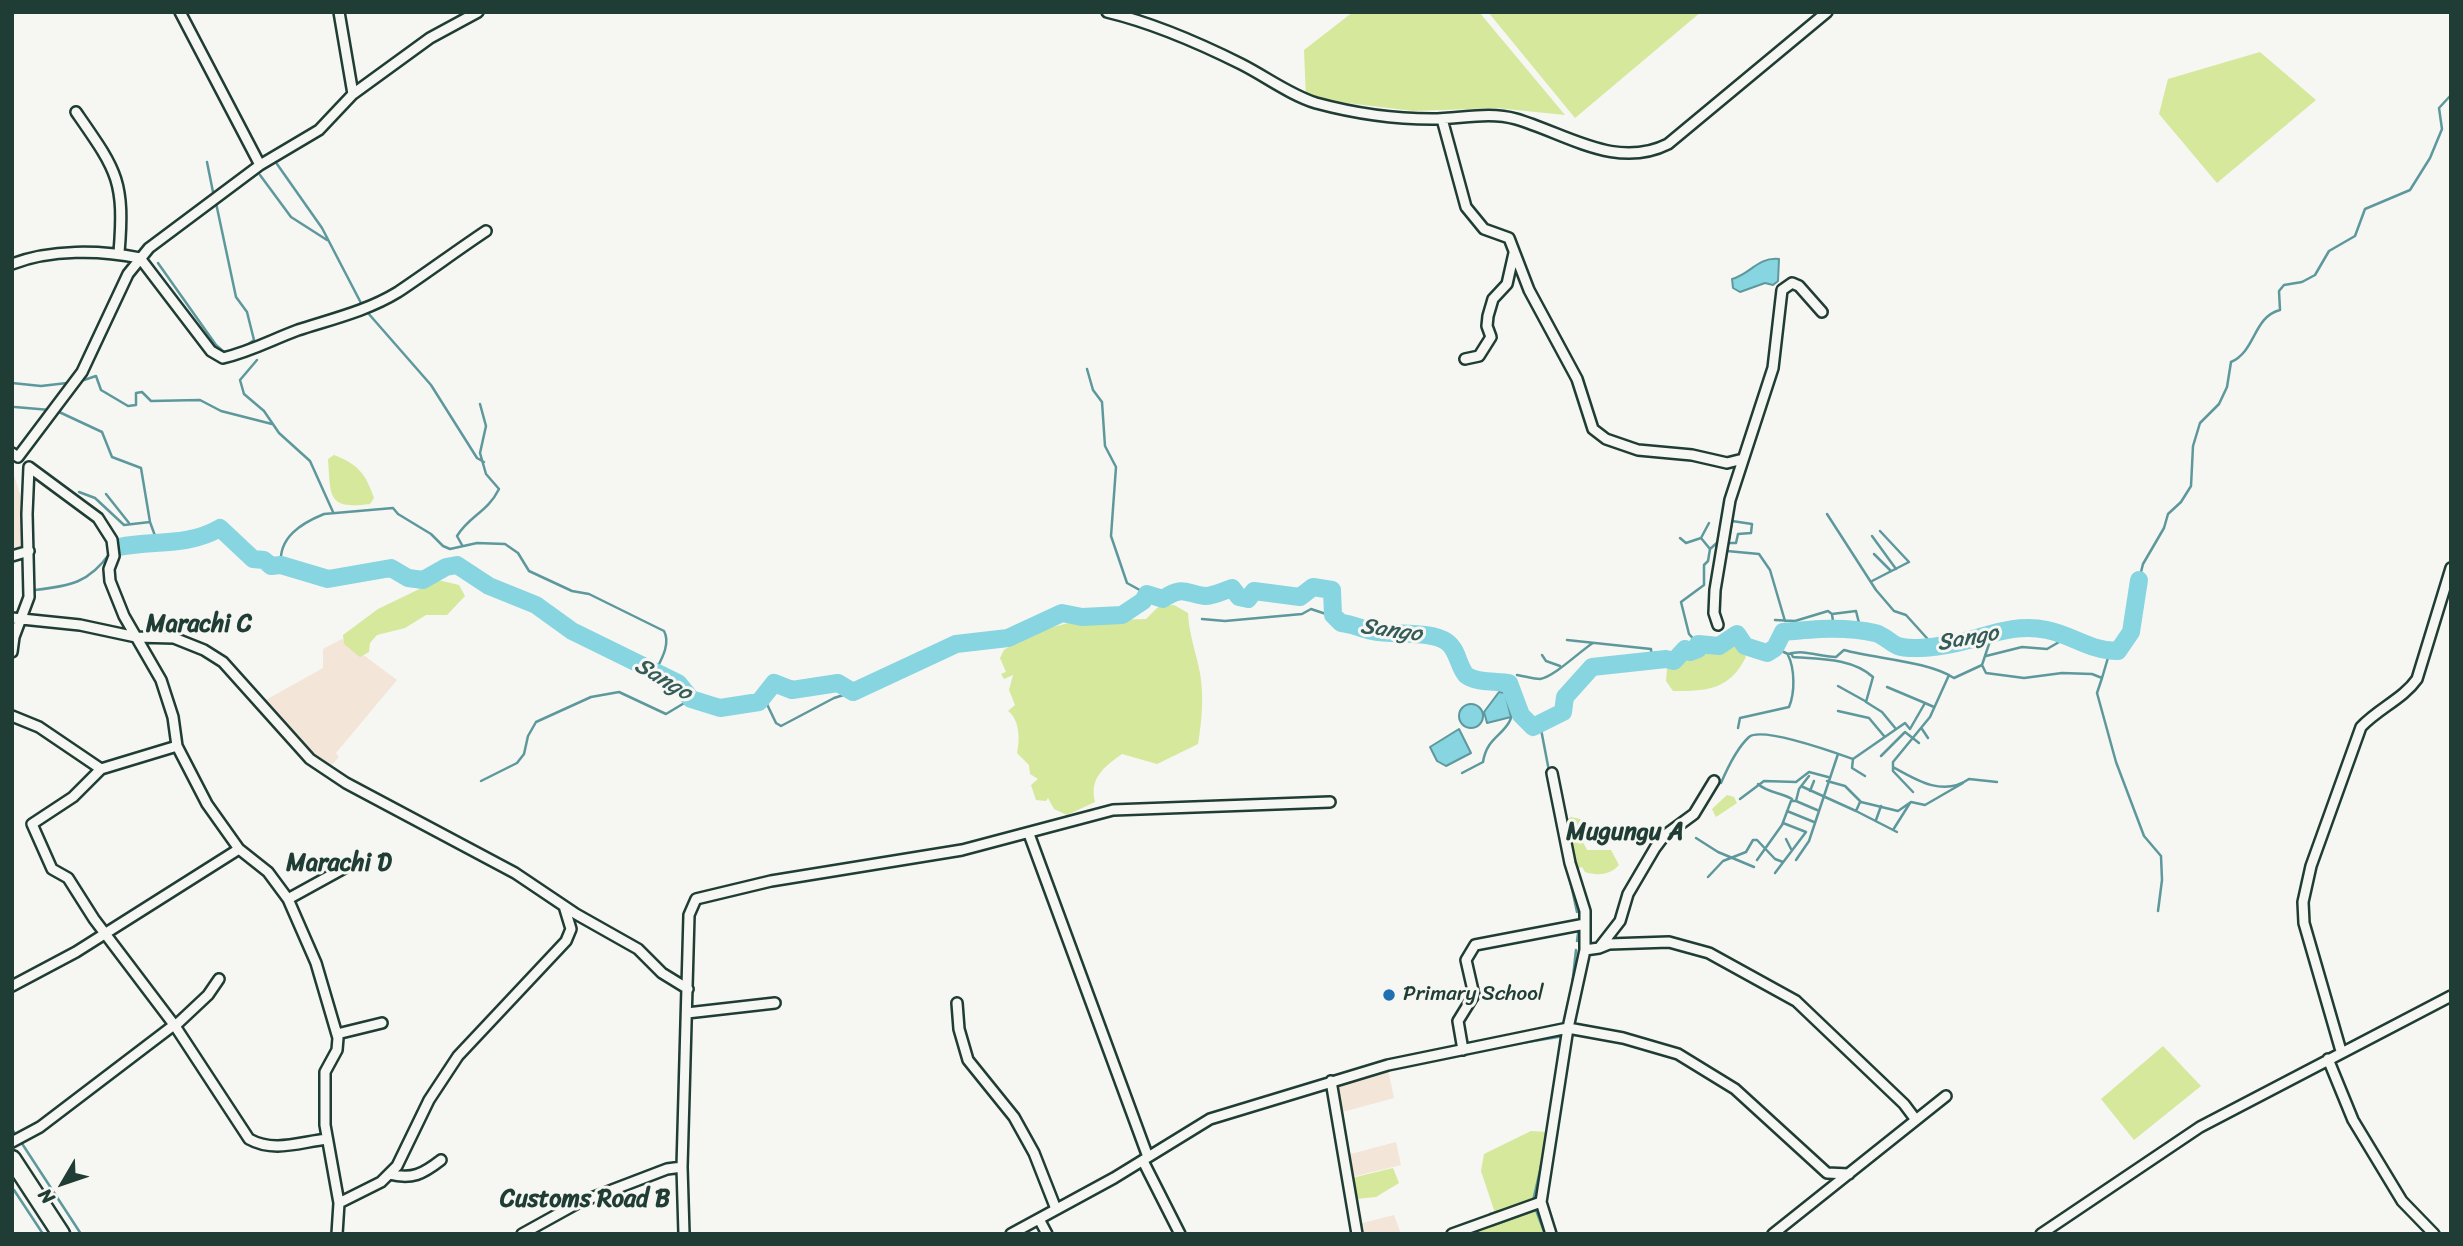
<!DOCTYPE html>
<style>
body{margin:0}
#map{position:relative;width:2463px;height:1246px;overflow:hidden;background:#f6f6f2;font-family:Sriracha,sans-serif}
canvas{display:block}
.frame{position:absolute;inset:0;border:14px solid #1f3d34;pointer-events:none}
.north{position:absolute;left:28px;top:1148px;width:70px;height:70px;-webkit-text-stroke:5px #f6f6f2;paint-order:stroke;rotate:231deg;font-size:19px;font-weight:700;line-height:28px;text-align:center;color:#1f3d34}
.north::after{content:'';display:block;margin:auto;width:24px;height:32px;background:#1f3d34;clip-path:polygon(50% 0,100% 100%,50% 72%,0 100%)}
</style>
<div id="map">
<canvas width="2463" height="1246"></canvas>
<div class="frame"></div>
<div class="north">N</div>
</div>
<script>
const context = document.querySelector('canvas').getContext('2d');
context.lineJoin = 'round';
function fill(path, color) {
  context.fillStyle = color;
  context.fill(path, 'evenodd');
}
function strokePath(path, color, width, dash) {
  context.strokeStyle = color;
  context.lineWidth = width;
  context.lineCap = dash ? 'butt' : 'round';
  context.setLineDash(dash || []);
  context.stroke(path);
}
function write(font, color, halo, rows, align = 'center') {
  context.font = font + ' Sriracha,sans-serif';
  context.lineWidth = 6;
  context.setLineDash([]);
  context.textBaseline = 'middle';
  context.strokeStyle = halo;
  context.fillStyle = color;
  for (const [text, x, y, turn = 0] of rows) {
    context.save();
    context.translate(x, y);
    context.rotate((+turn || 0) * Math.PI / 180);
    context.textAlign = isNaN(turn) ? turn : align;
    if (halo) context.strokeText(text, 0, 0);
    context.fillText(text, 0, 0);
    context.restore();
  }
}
fill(new Path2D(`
 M12,469L23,503L20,556H12Z
 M342,639L397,680L336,753L339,757L329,768L296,742L264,701L323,668V649Z
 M1388,1070L1394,1098L1339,1113L1334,1085Z
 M1396,1142L1401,1165L1352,1177L1347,1155Z
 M1394,1215L1401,1234H1361L1359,1224Z`), '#f3e5d8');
fill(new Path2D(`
 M1353,12H1479L1565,115L1497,108L1413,111L1306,98L1304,50Z
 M1488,12H1701L1575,118Z
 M2260,52L2316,100L2217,183L2159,114L2168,79Z
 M334,455C358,464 366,474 374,498L370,504C326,510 331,495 328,459Z
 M438,580L459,585L465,596L447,615H426L405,628L377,635L370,643L369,652L360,657L344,644L343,635L378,609Z
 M1174,605L1188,613C1189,635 1196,652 1200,673C1204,696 1202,720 1198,744L1157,764L1122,754C1104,767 1089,778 1095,802L1067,815L1054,809L1048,798L1046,801L1036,800L1031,785L1038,779L1030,774L1029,765L1017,753C1020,740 1020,720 1008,711L1015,705L1009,690L1013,675L1004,679L1001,674L1006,672L1000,658L1004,650L1015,643L1011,638L1076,621L1146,619L1159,606Z
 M1738,644L1746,657C1729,690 1708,691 1673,691L1666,681L1667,669L1684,656Z
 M1727,795L1734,797L1737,803L1716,817L1712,809Z
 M1571,817L1580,819L1585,827L1582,840L1587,850H1611L1619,865C1610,875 1598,876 1585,872L1582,867L1576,869L1565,821Z
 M2163,1046L2201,1086L2134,1140L2101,1099Z
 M1531,1131L1548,1132L1536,1197L1533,1202L1495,1213L1481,1171L1484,1154Z
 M1393,1168L1399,1183L1376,1197L1355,1199L1352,1178Z
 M1536,1210L1540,1214L1544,1234H1471Z`), '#d5e89c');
const water = new Path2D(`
 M1779,259L1778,281L1773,285L1765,283L1740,292L1733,288L1732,279C1751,274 1757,257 1779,259Z
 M1499,692L1505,693L1511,717L1487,723L1484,712Z
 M1459 716a12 12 0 1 1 24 0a12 12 0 1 1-24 0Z
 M1459,729L1471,753L1446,766L1437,761L1430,747Z`);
fill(water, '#86d5e1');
strokePath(water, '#5d989c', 2);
strokePath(new Path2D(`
 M207,162L214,197
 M277,164L322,228L362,305
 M260,175L291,217L327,240
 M216,203L236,297L247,312L254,340L243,348
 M158,263L216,345L224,352L233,351
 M368,313L431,385L477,458L484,462
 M257,360L240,380L244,394L264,411L279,433L310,461L333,512
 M1087,369L1093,390L1102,402L1105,446L1116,467L1111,536L1127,583L1147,594
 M84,380L96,376L101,390L128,406L136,405V393L142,392L151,401L200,400L221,411L272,424
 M12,383L41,386L67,383
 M15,407L50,410
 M57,411L102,432L112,457L141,468L150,522
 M79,492L95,498L124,525L150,522L158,544
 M106,494L129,523
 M1827,514L1876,590L1894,611L1906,615L1934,646
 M1872,536L1896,569
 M1680,538L1686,543L1701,538L1709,523
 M1701,538L1710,549
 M1729,543H1736L1738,534L1751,533L1752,524L1732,521L1727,551L1759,554L1770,570L1785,621
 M462,545L457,536C470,515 487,513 499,489L486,474L480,453L486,426L480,404
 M1874,554L1891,571
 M281,565C278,537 302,523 324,514L393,508L398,514L431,534L443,546L450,549L477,543L505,544L518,553L529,571L572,591L589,594L664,631C671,644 661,660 655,672
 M2139,580L2143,564L2164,528L2168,514L2181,502L2191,486L2193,446L2200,423L2219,404L2227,387L2231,362C2256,351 2253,317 2280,310L2279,291L2284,285L2302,282L2315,275L2329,251L2355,236L2365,209L2410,190L2430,158L2442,129L2439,108L2451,95
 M1872,581L1909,562L1880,531
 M35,590C70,586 89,583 110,553
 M1832,614L1856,611L1861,631
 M1202,619L1225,621L1302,614L1311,609L1335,617
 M1775,620L1795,621L1828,611L1832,614L1834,629
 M1567,640L1651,649L1652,663
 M1698,644L1689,634L1681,602L1704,585V565L1708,561L1710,549L1719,541
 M1775,648L1788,654C1806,649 1818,657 1836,657L1844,650C1877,659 1927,661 1954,678L1982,665L1993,632
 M1791,653L1793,657C1820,659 1852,658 1873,677L1866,702L1882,712L1896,729
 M1542,655L1546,661L1560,666
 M1986,656L2022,647L2047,649L2066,638
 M1982,665L1986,673L2024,678L2062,673L2092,674L2102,678L2110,651
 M1517,675C1524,676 1534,679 1540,679C1554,677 1580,651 1593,643
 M2102,678L2097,693L2116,762L2144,836L2161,856L2162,880L2158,911
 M1838,686L1865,701
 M1887,687L1925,703
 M764,698L776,723L781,726L834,698L853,692
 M1838,711L1869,718L1884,736
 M1540,724L1549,771
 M1738,728L1740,718L1789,707C1795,693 1795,669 1788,655
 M1922,729L1928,738
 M1881,756L1905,732L1919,743
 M1853,759L1852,768L1865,776
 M1893,767C1916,780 1943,797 1969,779L1997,782
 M1462,773L1483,762C1488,730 1515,737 1514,698
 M1809,776L1799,789L1796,801L1817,810
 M481,781L517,763L524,754L528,736L536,722L591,697L619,692L666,714L691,699
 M1827,781L1845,786L1861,802L1898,811L1911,802L1925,805L1963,783
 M1721,783C1727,769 1738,747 1749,737C1762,726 1836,753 1853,759L1905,723L1910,729L1925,703L1934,707
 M1758,784C1768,793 1780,792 1792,799
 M1803,787L1856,811
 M1810,791L1814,781
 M1913,792L1893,771V762L1930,717L1949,675
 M1740,799L1764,781L1796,782L1809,772L1828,777
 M1860,802L1856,811L1897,832
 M1787,811L1814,822
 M1876,820L1881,806
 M1783,823L1806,832
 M1893,830L1910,803
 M1696,838L1718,852L1754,867
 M1786,839L1791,849
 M1757,860L1782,825L1791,801H1796
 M1796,860L1809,841L1838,754
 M1568,871L1577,912
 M1775,873L1806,832
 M1708,877L1723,861L1746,852L1753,840H1757L1775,859L1783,862
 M1577,941L1579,927
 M1571,995L1576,950
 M1503,1046L1564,1036
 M1451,1056L1496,1048
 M12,1129L16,1135
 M21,1142L81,1234
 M14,1190L43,1234
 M1533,1201L1544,1153
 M1490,1214L1517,1206
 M1491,1226L1536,1210L1545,1234`), '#5d989c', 2.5);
strokePath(new Path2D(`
 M119,547C155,540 187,547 220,528L253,559L264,560L271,566L281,565L328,579L391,568L408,578L423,580L446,567L457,565L489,586L536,605L572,631L678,683L691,699L720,708L759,702L774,683L792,690L838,683L853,692L956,644L1008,638L1062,613L1082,617L1122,615L1143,601L1147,594L1163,599C1183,585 1186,594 1205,596C1214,596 1223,591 1232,588L1239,597L1248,599L1254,591L1300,597L1313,587L1332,590L1333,615L1341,623C1353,624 1361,629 1372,631C1393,636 1430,630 1447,642C1458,650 1458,666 1466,675C1475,683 1498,681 1509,683L1521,715L1533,727L1563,712L1565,697L1592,667L1666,659L1674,661L1685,649L1690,652L1698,649V644L1719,646L1737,634L1745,646L1767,653L1775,648L1783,632C1814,629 1845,626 1875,633C1884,635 1890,643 1898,646C1909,650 1934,647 1946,645C1981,640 2010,622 2047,630C2072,635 2090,651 2118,651L2131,632L2139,580`), '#86d5e1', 18);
const street = new Path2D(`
 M180,12L260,165
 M339,12L353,94
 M1107,12C1153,23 1199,43 1241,64C1265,76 1290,95 1316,103C1353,113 1393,119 1432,119C1460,119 1489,111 1516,119C1567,134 1616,170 1668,144L1827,12
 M76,112C117,171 125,180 119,253
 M1442,119L1466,207L1484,229L1509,238L1529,290L1577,379L1593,429L1606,439L1638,450L1692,455L1727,463L1743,459
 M12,264C51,249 100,250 140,258L211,351L223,358C252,351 271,340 298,330C332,319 367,311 398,292C428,272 456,251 486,231
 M1465,359L1479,356L1491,337L1487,326L1488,316L1493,299L1507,284L1514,253
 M12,453L18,457L82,372L128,274L149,248L260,165L319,130L353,94L430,38L478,12
 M12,556L29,551
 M12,618L80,625L136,637L174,638L204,650L223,662L310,759L346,783L515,873L576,914L638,949L662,973L688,989
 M1718,625L1714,613L1715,590L1730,500L1773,368L1782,290L1792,283L1799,286L1822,312
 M12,652L14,637L29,597L27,514L29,467L98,518L112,540L114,556L109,569L110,581L124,616L161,680L173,717L177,746L207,804L239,849L268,872L288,899L316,963L338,1038L337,1050L325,1072V1125L339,1203L337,1234
 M12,716L39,727L101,769
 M177,746L101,769L73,797L32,824L52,869L68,878L94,919L175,1026L249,1139C274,1153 300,1142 327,1139
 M1029,834L1148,1157
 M288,899L357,861
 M1599,948L1609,944L1669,942L1709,953L1796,1001L1904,1104L1916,1120
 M1585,950L1599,948L1620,921L1628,894L1655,848L1664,836L1694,814L1714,781
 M12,986L76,952L239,849
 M957,1003L959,1029L968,1060L1014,1117L1034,1153L1056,1209
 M687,1013L775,1003
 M175,1026L208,995L219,979
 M337,1034L382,1023
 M1463,1050L1458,1021L1474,995L1466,960L1475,945L1585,924
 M2341,1051L2304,923L2303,902L2311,866L2361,727C2379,708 2403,699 2417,679L2451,568
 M2328,1059L2353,1120L2402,1201L2434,1234
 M1331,1081L1357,1234
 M12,1142L40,1127L174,1025
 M1143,1161L1180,1234
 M389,1174C412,1180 423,1174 441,1160
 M1541,1202L1551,1234
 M339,1203L381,1182L397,1166L429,1100L458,1056L566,941L571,929L564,906
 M1039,1219L1047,1234
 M522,1234L578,1203L667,1169L682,1167
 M684,1234L682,1167L689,915L696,899L771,881L962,850L1113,810L1330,802
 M1011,1234L1114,1178L1210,1119L1388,1065L1568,1028L1623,1038L1678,1054L1735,1089L1827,1173L1849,1174
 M1452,1234L1541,1202L1568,1028L1585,950V911L1570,863L1552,773
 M1773,1234L1946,1096
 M2041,1234L2200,1127L2451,996`);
const highway = new Path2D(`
 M12,1159L61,1234`);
strokePath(street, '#1f3d34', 14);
strokePath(highway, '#1f3d34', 21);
strokePath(street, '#f6f6f2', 9);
strokePath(highway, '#f6f6f2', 16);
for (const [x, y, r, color] of [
 [1389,995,7,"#1f6fb2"]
]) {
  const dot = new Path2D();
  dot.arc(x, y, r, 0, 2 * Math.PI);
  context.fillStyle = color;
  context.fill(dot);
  strokePath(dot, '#f6f6f2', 2.5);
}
write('21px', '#1f3d34', '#f6f6f2', [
 ["Primary School",1403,995]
], 'left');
write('italic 23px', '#345b57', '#f6f6f2', [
 ["Sango",1391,631,8],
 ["Sango",1968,639,-10],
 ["Sango",663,680,31]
]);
write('bold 24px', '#1f3d34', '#f6f6f2', [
 ["Marachi C",199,625],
 ["Mugungu A",1625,833],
 ["Marachi D",339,864],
 ["Customs Road B",585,1200]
]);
</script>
